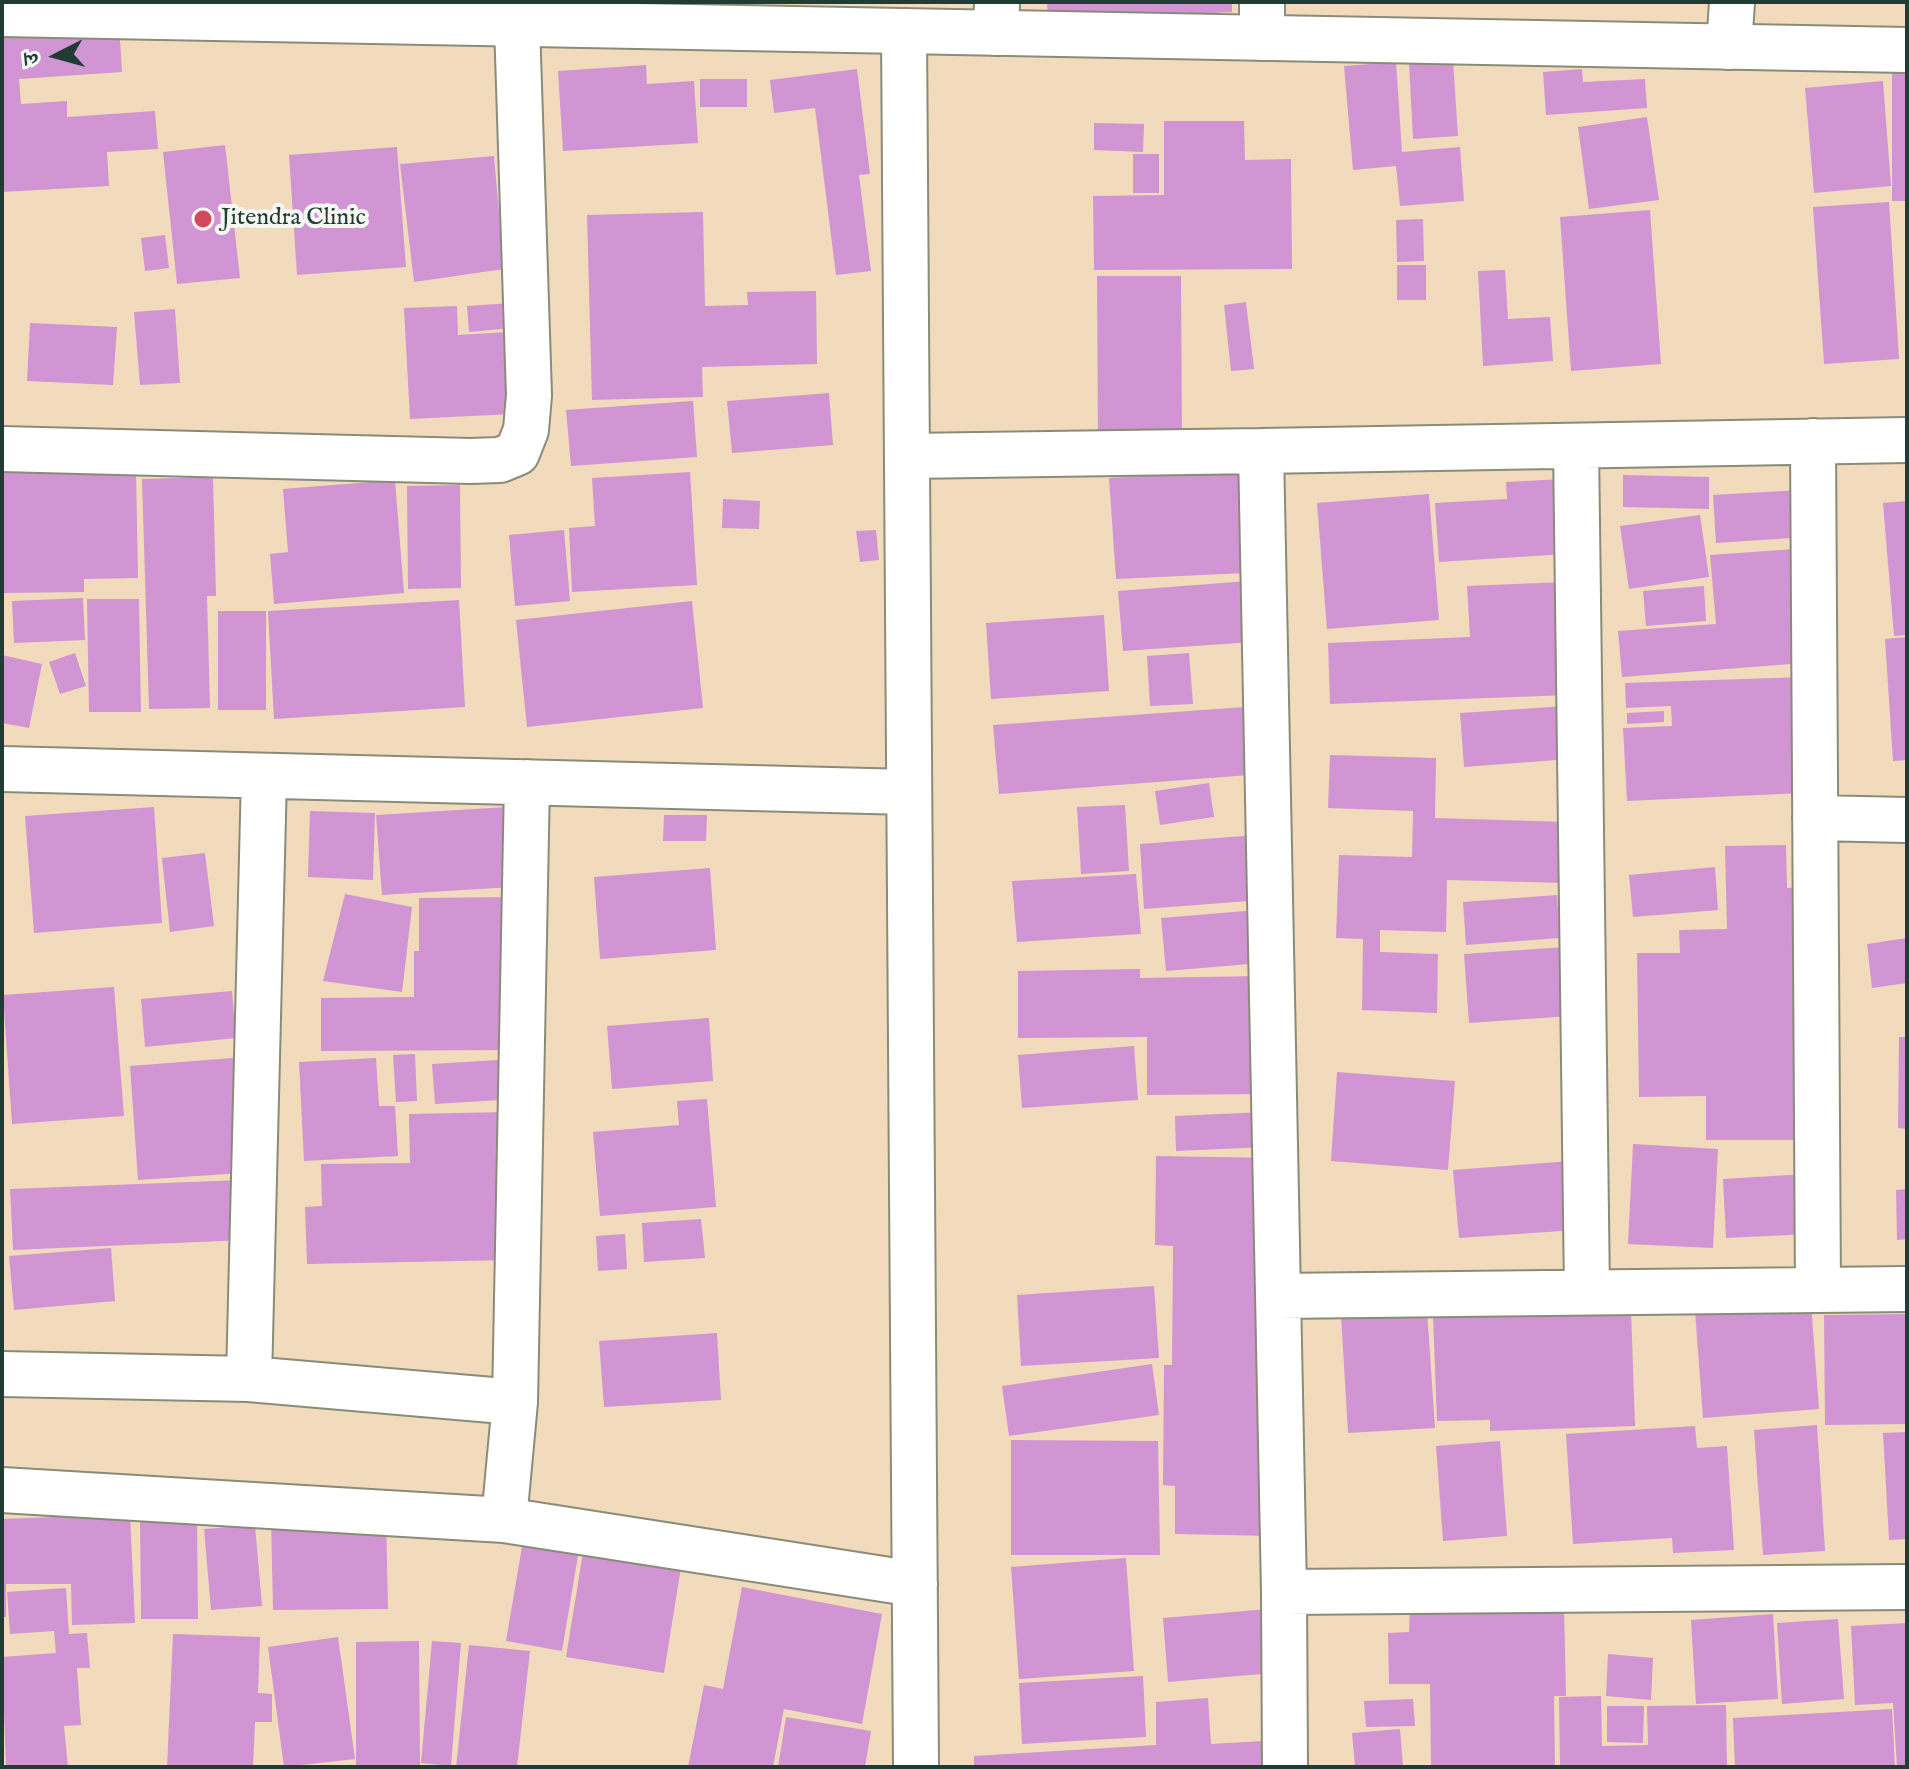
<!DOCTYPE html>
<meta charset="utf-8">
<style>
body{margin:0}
#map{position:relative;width:1909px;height:1769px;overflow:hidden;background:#f2dbbc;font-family:"IM FELL English","Noto Serif Devanagari",serif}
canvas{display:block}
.frame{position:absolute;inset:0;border:4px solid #1f3d34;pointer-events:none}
.north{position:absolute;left:16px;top:16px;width:80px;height:80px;-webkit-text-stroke:6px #f6f6f2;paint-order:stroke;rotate:264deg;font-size:22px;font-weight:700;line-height:32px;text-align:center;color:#1f3d34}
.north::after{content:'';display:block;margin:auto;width:28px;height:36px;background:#1f3d34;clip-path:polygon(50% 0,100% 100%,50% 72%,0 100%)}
</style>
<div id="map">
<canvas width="1909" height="1769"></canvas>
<div class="frame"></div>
<div class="north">उ</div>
</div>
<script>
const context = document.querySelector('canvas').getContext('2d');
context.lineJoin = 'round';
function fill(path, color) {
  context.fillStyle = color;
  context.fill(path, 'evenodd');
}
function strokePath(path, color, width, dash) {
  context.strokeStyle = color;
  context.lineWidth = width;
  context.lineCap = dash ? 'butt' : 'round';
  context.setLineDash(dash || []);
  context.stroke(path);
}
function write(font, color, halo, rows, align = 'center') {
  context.font = font + ' "IM FELL English",serif';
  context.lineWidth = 8;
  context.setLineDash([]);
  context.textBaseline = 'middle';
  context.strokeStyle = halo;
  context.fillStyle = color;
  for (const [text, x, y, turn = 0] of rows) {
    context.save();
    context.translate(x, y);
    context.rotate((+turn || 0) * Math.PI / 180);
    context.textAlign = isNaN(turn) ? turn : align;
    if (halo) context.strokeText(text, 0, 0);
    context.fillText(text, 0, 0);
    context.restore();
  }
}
fill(new Path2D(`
 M1047,2H1232V12L1048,21Z
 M119,24L122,72L19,79L21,104L67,101V117L155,111L158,149L107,152L109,186L2,192V32Z
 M1453,61L1458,136L1413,139L1409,63Z
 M1396,62L1402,152L1460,147L1464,201L1400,206L1396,166L1353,170L1344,66Z
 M646,65L647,84L694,81L698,143L563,151L558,71Z
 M1892,68H1907V201H1892Z
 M857,69L870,174L859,175L871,271L836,275L815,108L774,113L770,80Z
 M1582,69L1583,82L1645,79L1647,108L1546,115L1543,72Z
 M700,79H747V107H700Z
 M1883,81L1891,186L1814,193L1805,88Z
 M1647,117L1659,200L1589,209L1578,127Z
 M1164,121H1244L1245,160L1291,159L1292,269L1094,270L1093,196L1164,195Z
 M1094,123L1144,124L1143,152L1094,150Z
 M225,145L240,278L177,284L163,152Z
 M397,147L406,267L297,275L289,155Z
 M1133,154H1159V193H1133Z
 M494,156L504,269L414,282L400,164Z
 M1889,202L1899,359L1824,364L1813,207Z
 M1650,210L1661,364L1571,371L1560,217Z
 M703,212L705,306L748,305L747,292L816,291L817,364L702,367L703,397L592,400L587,215Z
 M1423,219L1424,261L1397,262L1396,220Z
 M165,235L169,268L145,271L141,238Z
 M1397,265H1426V300H1397Z
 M1505,270L1508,319L1550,317L1553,361L1483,366L1478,271Z
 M1097,276H1181L1182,437H1098Z
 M1246,302L1254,369L1231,371L1224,305Z
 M511,303L513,328L469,332L467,306Z
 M457,306L458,335L508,332L513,414L410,419L404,308Z
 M175,309L180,383L140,385L134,312Z
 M30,323L117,327L113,385L27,381Z
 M829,393L833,445L732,453L727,401Z
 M693,401L697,457L571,466L566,410Z
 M136,471L138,578L84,579V592L4,593L2,473Z
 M1240,471L1246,573L1116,579L1109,478Z
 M690,472L697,585L572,592L569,528L595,526L592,478Z
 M1623,475L1709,477V509L1623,507Z
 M213,477L216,596H207L210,708L149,709L142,479Z
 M1562,479L1566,554L1439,562L1435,503L1507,499L1506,482Z
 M395,480L404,593L274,604L270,554L288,552L283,489Z
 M460,485L461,588L408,589L407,486Z
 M1801,490L1806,537L1716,543L1713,495Z
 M1429,494L1439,620L1327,629L1317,503Z
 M723,499L760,501L759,529L722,528Z
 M1907,501V635L1894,636L1883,503Z
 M1700,515L1709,577L1629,589L1620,526Z
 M564,530L570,601L515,606L509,535Z
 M876,530L879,560L860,562L856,531Z
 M1795,549L1804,663L1622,677L1618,631L1716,624L1710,555Z
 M1248,581L1253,642L1123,651L1118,591Z
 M1564,582L1568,695L1330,704L1328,643L1470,637L1467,586Z
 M1704,586L1706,621L1646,626L1643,591Z
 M83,598L85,640L14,643L12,601Z
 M87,599H139L141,712H89Z
 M459,600L465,707L274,719L268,611Z
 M692,601L703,708L527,727L516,620Z
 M218,611H266V710H218Z
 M1104,615L1109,691L991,699L986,623Z
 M1907,637V760L1893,761L1885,639Z
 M75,653L86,686L60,694L49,662Z
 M1189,653L1193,704L1150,706L1147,656Z
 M2,655L42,664L29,728L2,723Z
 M1803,677V793L1627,801L1623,728L1672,726L1671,706L1626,708L1625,683Z
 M1566,706L1570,759L1464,767L1460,713Z
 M1245,707L1250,775L999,794L993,725Z
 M1664,711V722L1627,724V713Z
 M1330,755L1436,758L1435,818L1566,822L1565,883L1447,880L1446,932L1380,930V952L1438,954L1437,1013L1362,1010L1363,939L1336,938L1339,855L1412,857L1413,811L1328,808Z
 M1209,783L1214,817L1160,825L1155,791Z
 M1125,805L1129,871L1081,874L1077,807Z
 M154,807L162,923L34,933L25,816Z
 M507,807L512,887L382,895L376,815Z
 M310,811L375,813L373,880L308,877Z
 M664,815H707L706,841H663Z
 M1257,835L1262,900L1144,909L1140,844Z
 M1786,845L1787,888L1807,887L1805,1140H1706V1096L1639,1097L1637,953H1680L1679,930L1727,929L1725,846Z
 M205,853L214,926L170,932L162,858Z
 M1715,867L1718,910L1633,917L1629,875Z
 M710,868L716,950L600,959L594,877Z
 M1136,874L1141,934L1017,942L1012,881Z
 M345,894L412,907L402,992L323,981Z
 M1557,895L1560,938L1466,945L1463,902Z
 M514,897V1050L321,1051V998L414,997V951H419V898Z
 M1257,910L1261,963L1166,971L1161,918Z
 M1907,938V983L1872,988L1867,944Z
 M1565,947L1570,1016L1469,1023L1464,954Z
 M1140,969V978L1260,976L1265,1094L1147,1095V1037L1018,1038V971Z
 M114,987L124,1116L12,1124L3,995Z
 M232,991L236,1038L145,1047L141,999Z
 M709,1018L713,1081L612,1089L607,1026Z
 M1899,1037H1907V1129L1898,1128Z
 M1134,1046L1138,1100L1022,1108L1018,1055Z
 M415,1054L417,1101L396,1102L393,1055Z
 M233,1058L242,1173L138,1180L130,1066Z
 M376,1058L379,1106H395L398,1156L304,1161L299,1062Z
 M498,1060L500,1100L435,1104L432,1064Z
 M1337,1072L1455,1081L1448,1170L1331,1161Z
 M707,1099L716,1207L600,1216L593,1132L679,1125L677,1101Z
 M506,1112L509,1260L307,1264L305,1207L322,1206L321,1164L410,1163L409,1114Z
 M1265,1112L1267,1147L1176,1151L1175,1116Z
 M1633,1144L1718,1149L1713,1248L1628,1244Z
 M1156,1156L1273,1158L1272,1536L1175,1534V1486L1163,1485L1164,1365H1172L1173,1246L1155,1245Z
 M1571,1161L1576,1230L1459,1238L1453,1170Z
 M1806,1174L1809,1234L1726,1238L1723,1179Z
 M242,1180L244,1240L13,1250L10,1189Z
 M1907,1189V1239L1897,1240L1896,1190Z
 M701,1219L705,1258L644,1262L642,1223Z
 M625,1234L627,1269L598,1271L596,1236Z
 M111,1248L115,1301L14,1310L9,1256Z
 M1154,1286L1159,1358L1021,1366L1017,1295Z
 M1811,1303L1819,1409L1703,1418L1695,1311Z
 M1427,1310L1435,1428L1348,1433L1341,1315Z
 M1631,1310L1635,1426L1490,1431V1420L1437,1421L1433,1316Z
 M1907,1314V1424L1825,1425L1824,1315Z
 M717,1333L721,1400L604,1407L599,1341Z
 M1152,1364L1159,1415L1009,1436L1002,1386Z
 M1817,1425L1825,1551L1763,1555L1754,1430Z
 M1695,1426L1697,1448L1727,1446L1734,1550L1673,1553L1672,1538L1573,1544L1566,1434Z
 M1907,1432V1539L1889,1540L1883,1433Z
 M1011,1440L1158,1441L1160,1555H1011Z
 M1500,1441L1507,1536L1443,1541L1436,1446Z
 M140,1512H197L198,1619H141Z
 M130,1514L135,1623L72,1625L71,1584H6V1617H2V1519Z
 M386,1517L388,1609L273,1610L271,1519Z
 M255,1525L262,1606L211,1610L204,1529Z
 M525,1529L581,1538L562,1651L506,1641Z
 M584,1546L682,1561L664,1673L566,1657Z
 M1126,1558L1134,1671L1019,1679L1011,1567Z
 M742,1587L882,1614L862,1724L784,1709L773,1767H688L704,1685L723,1689Z
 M66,1588L69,1634L87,1633L90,1668H77L81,1725L64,1726L68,1767H6L2,1657L56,1653L54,1631L10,1634L7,1592Z
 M1564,1605L1566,1696H1554L1555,1767H1431L1430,1684H1389L1388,1633L1409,1632L1410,1607Z
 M1268,1609L1273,1673L1168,1682L1163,1618Z
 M1773,1614L1778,1699L1696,1704L1691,1620Z
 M1838,1619L1844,1699L1782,1704L1777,1623Z
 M1907,1623V1767H1897L1893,1703L1855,1705L1851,1626Z
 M173,1634L260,1637L258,1693L272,1694V1722H255L253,1767H167Z
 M338,1637L355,1759L284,1767L268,1647Z
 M419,1641L420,1767H356V1642Z
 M432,1641L461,1643L451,1766L421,1763Z
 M469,1645L530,1651L517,1767H456Z
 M1608,1654L1653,1658L1651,1700L1606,1696Z
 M1143,1676L1146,1737L1022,1744L1019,1683Z
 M1601,1696L1602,1746L1648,1745L1647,1706L1726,1705L1727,1767H1560L1559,1697Z
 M1208,1698L1211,1744L1280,1740L1282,1767H974V1756L1156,1745V1702Z
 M1413,1699L1415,1726L1366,1727L1364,1701Z
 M1607,1706H1644L1643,1743L1607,1742Z
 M1892,1709L1895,1767H1735L1733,1718Z
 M786,1717L871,1731L865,1767H778Z
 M1400,1729L1403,1767H1355L1352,1733Z`), '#d095d2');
const minor = new Path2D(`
 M904,31L916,1767
 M996,33L997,2
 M1262,38V2
 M1729,47L1732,2
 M1813,441L1818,1290
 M1576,446L1587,1292
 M2,449L470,461L500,460L517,453L526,430L529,395L517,24
 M1261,451L1907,440
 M907,456L1261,451L1284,1592
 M2,769L909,792
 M1815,818L1907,820
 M1278,1296L1907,1289
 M2,1374L249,1379L515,1402
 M249,1379L264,776
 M2,1490L504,1520L915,1584
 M504,1520L515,1402L527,782
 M1285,1767L1284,1592L1907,1587`);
const tertiary = new Path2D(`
 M2,14L1907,50`);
strokePath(minor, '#888c78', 48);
strokePath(tertiary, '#888c78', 48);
strokePath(minor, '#fff', 44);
strokePath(tertiary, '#fff', 44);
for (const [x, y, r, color] of [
 [203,219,10,"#d1495b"]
]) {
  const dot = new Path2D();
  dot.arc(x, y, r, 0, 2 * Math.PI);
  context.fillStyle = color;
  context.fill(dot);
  strokePath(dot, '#f6f6f2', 3);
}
write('24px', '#1f3d34', '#f6f6f2', [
 ["Jitendra Clinic",221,219]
], 'left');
</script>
